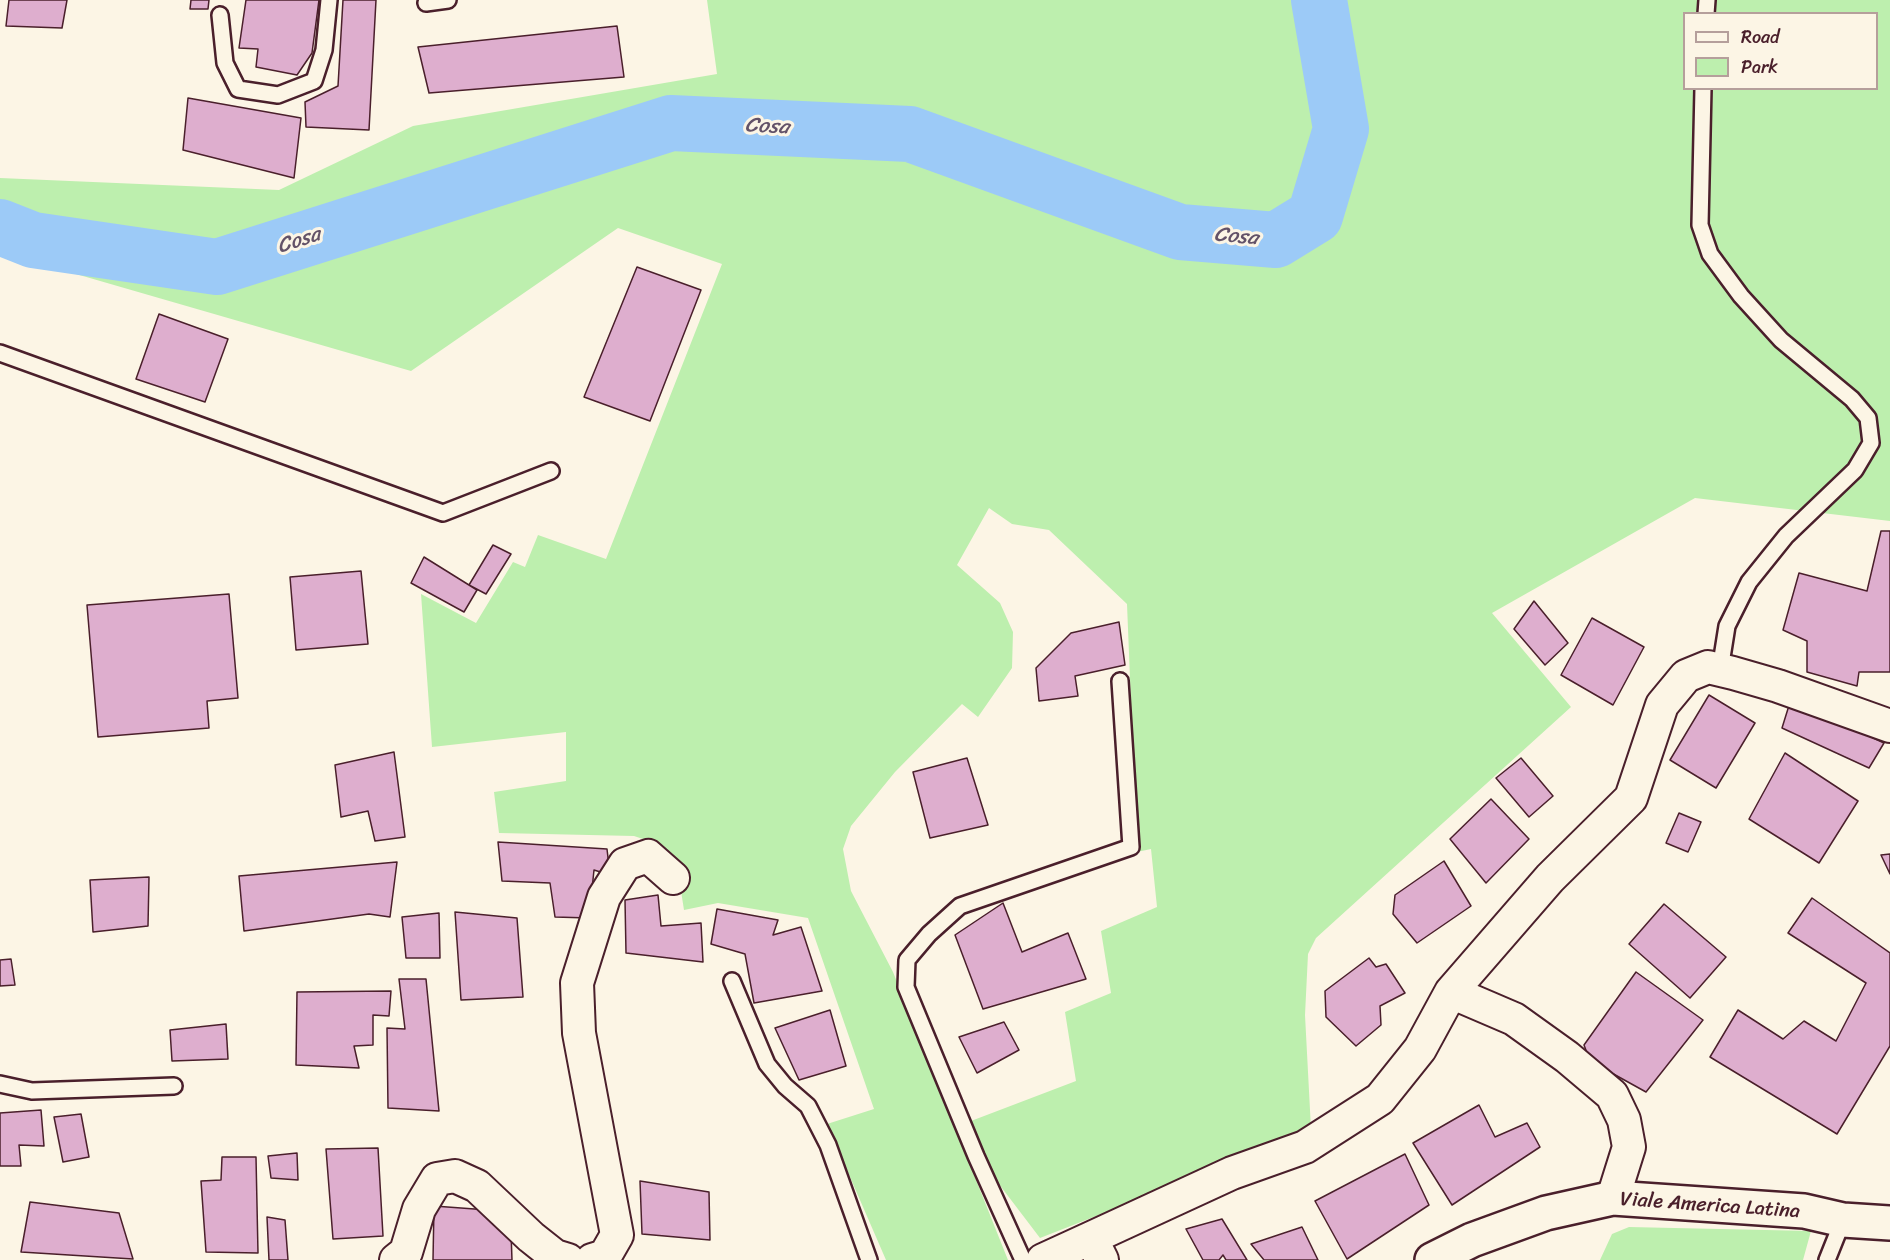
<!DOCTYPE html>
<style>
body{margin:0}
#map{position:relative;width:1890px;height:1260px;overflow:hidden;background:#fcf5e5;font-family:Sriracha,sans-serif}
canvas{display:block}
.legend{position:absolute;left:1683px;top:12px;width:195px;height:78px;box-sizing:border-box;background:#fcf5e5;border:2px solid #b59f9b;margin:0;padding:8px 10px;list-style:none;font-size:18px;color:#4a1f2b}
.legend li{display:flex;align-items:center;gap:12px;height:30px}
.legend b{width:30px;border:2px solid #b59f9b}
</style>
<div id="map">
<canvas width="1890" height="1260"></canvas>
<ul class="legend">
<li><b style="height:8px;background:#fcf5e5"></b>Road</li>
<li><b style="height:16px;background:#bdefae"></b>Park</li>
</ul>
</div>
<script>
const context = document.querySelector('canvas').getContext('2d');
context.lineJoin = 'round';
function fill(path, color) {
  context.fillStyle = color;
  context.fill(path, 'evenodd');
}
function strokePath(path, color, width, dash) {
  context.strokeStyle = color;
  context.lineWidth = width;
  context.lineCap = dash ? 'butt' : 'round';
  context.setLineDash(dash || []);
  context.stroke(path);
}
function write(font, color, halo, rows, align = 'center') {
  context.font = font + ' Sriracha,sans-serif';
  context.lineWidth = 6;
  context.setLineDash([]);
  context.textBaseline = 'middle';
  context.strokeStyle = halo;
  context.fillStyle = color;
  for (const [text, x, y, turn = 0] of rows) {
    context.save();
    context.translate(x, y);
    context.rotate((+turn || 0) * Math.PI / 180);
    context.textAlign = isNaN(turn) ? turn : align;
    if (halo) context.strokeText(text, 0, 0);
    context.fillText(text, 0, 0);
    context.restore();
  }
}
fill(new Path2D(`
 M707,0H1890V521L1695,498L1492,613L1571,707L1316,938L1308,954L1305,1015L1311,1129L1193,1178L1040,1238L989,1171L971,1121L1076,1081L1065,1012L1111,993L1101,931L1157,907L1151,849L1137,852L1127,604L1049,530L1012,524L989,508L957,565L1000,603L1013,632L1012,668L978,717L962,704L895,772L851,826L843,849L851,891L893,972L1008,1260H886L827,1124L874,1109L808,918L718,903L684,910L676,859L661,845L634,836L499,833L494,792L566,781V732L432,747L421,594L476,623L513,562L525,567L538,535L606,559L722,264L618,228L411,371L0,252V178L279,190L413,126L717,74ZM1684,14H1876V88H1684Z
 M1629,1227L1811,1231L1803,1260H1600L1612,1234Z`), '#bdefae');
strokePath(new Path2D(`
 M0,227L33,240L217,267L671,123L910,134L1180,232L1276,240L1315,216L1341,129L1319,0`), '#9ccaf7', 56);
const building = new Path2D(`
 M9,0H67L62,28L6,26Z
 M191,0H209L208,9H190Z
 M246,0H319L312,53L297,75L256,67L258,49L239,48Z
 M343,0H376L369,130L306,127L305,102L338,86Z
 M617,26L624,77L429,93L418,47Z
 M188,98L301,118L294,178L183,150Z
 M637,267L701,290L650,421L584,397Z
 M159,314L228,339L205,402L136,379Z
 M1881,531H1890V672H1859L1857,686L1807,672V641L1783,630L1799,573L1867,591Z
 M493,545L511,554L486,594L469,585Z
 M424,557L477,590L464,612L411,583Z
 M361,571L368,644L296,650L290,577Z
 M229,594L238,698L207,701L209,728L98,737L87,605Z
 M1534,601L1568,643L1545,665L1514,629Z
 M1592,618L1644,647L1613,705L1561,675Z
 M1119,622L1125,665L1075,676L1078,696L1039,701L1036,668L1071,633Z
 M1709,695L1755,723L1716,788L1670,760Z
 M1791,699L1884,743L1869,768L1782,728Z
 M394,752L405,837L375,841L368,811L341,817L335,765Z
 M1785,753L1858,801L1819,863L1749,819Z
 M967,758L988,825L930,838L913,772Z
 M1521,758L1553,796L1529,817L1496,778Z
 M1491,799L1529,839L1486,883L1450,839Z
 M1679,813L1701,822L1688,852L1666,843Z
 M498,842L607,849L610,875L594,870L589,918L555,917L550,883L502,881Z
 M1890,854V874L1881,855Z
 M1444,861L1471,906L1417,943L1393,914L1395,895Z
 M397,862L390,917L369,914L244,931L239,876Z
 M149,877L148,926L93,932L90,880Z
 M658,895L661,926L701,923L703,962L626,953L625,900Z
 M1812,898L1890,953V1046L1837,1134L1710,1057L1738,1010L1783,1039L1804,1021L1836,1041L1866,983L1788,933Z
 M1003,903L1022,952L1068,933L1086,979L983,1009L955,935Z
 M1664,904L1726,957L1690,998L1629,944Z
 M717,909L778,920L773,935L801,927L822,991L754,1003L745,954L711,944Z
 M455,912L517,918L523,997L461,1000Z
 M439,913L440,958H406L402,917Z
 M1369,958L1376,967L1386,964L1405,993L1380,1006L1381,1025L1356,1046L1326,1017L1325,991Z
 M11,959L15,985L0,986V960Z
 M1636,972L1703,1020L1646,1092L1590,1061L1584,1045Z
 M399,979H426L439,1111L388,1108L387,1028L405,1029Z
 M391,991L389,1016L373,1015V1045L354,1046L359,1068L296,1065L297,992Z
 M830,1010L846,1066L799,1080L775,1028Z
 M1004,1022L1019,1050L977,1073L959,1037Z
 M226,1024L228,1059L172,1061L170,1030Z
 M1479,1105L1495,1137L1527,1123L1540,1147L1452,1205L1413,1143Z
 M41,1110L44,1146L19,1145L21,1166H0V1113Z
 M81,1114L89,1157L63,1162L54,1117Z
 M378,1148L383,1236L333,1239L326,1149Z
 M297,1153L298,1180L271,1178L268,1156Z
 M1405,1154L1429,1205L1347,1259L1315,1201Z
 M222,1157H256L258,1253L206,1252L201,1181L221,1180Z
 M640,1181L709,1192L710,1240L642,1234Z
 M30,1202L119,1213L133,1259L21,1252Z
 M434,1206L488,1210L511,1232L512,1260H433Z
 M267,1217L285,1220L288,1260H269Z
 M1222,1219L1247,1260H1226L1223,1255L1219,1260H1203L1186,1229Z
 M1302,1227L1318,1260H1264L1251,1244Z`);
fill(building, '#deaece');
strokePath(building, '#4a1f2b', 1.5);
const service = new Path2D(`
 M426,3L448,0
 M1706,14L1707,0
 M220,15L225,63L238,89L278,95L314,81L324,50L329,0
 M1703,88L1700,225L1710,254L1741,296L1781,340L1852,399L1868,418L1871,443L1855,470L1786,536L1749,582L1727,626L1720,670
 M0,353L443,513L551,471
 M732,981L767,1064L785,1086L808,1106L828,1145L869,1260
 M0,1084L32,1091L174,1086
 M1023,1260L976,1156L906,987L907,960L929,934L960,906L1131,847L1120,681
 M1827,1260L1843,1220`);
const minor = new Path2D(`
 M1451,992L1550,878L1631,798L1662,705L1686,676L1708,667L1733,673L1778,686L1890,726
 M1091,1238L1232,1173L1305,1147L1380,1099L1420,1049L1451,992L1514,1019L1567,1057L1612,1095L1624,1120L1629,1147L1613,1198
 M396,1260L406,1252L419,1209L437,1179L455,1176L477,1186L531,1237L555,1256L568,1260
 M592,1260L605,1256L617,1235L579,1033L577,983L604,897L625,864L648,856L673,878
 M1043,1260L1091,1238L1102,1260`);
const secondary = new Path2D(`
 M1432,1260L1472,1240L1546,1213L1613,1198L1804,1211L1843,1220L1890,1223`);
strokePath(service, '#4a1f2b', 20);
strokePath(minor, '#4a1f2b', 36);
strokePath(secondary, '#4a1f2b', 38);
strokePath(service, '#fcf5e5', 15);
strokePath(minor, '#fcf5e5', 32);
strokePath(secondary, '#fcf5e5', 33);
write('20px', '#4a1f2b', '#fcf5e5', [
 ["Viale America Latina",1710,1206,4]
]);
write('italic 21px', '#635268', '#fcf5e5', [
 ["Cosa",767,127,3],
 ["Cosa",1236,237,5],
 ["Cosa",299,241,-18]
]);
</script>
